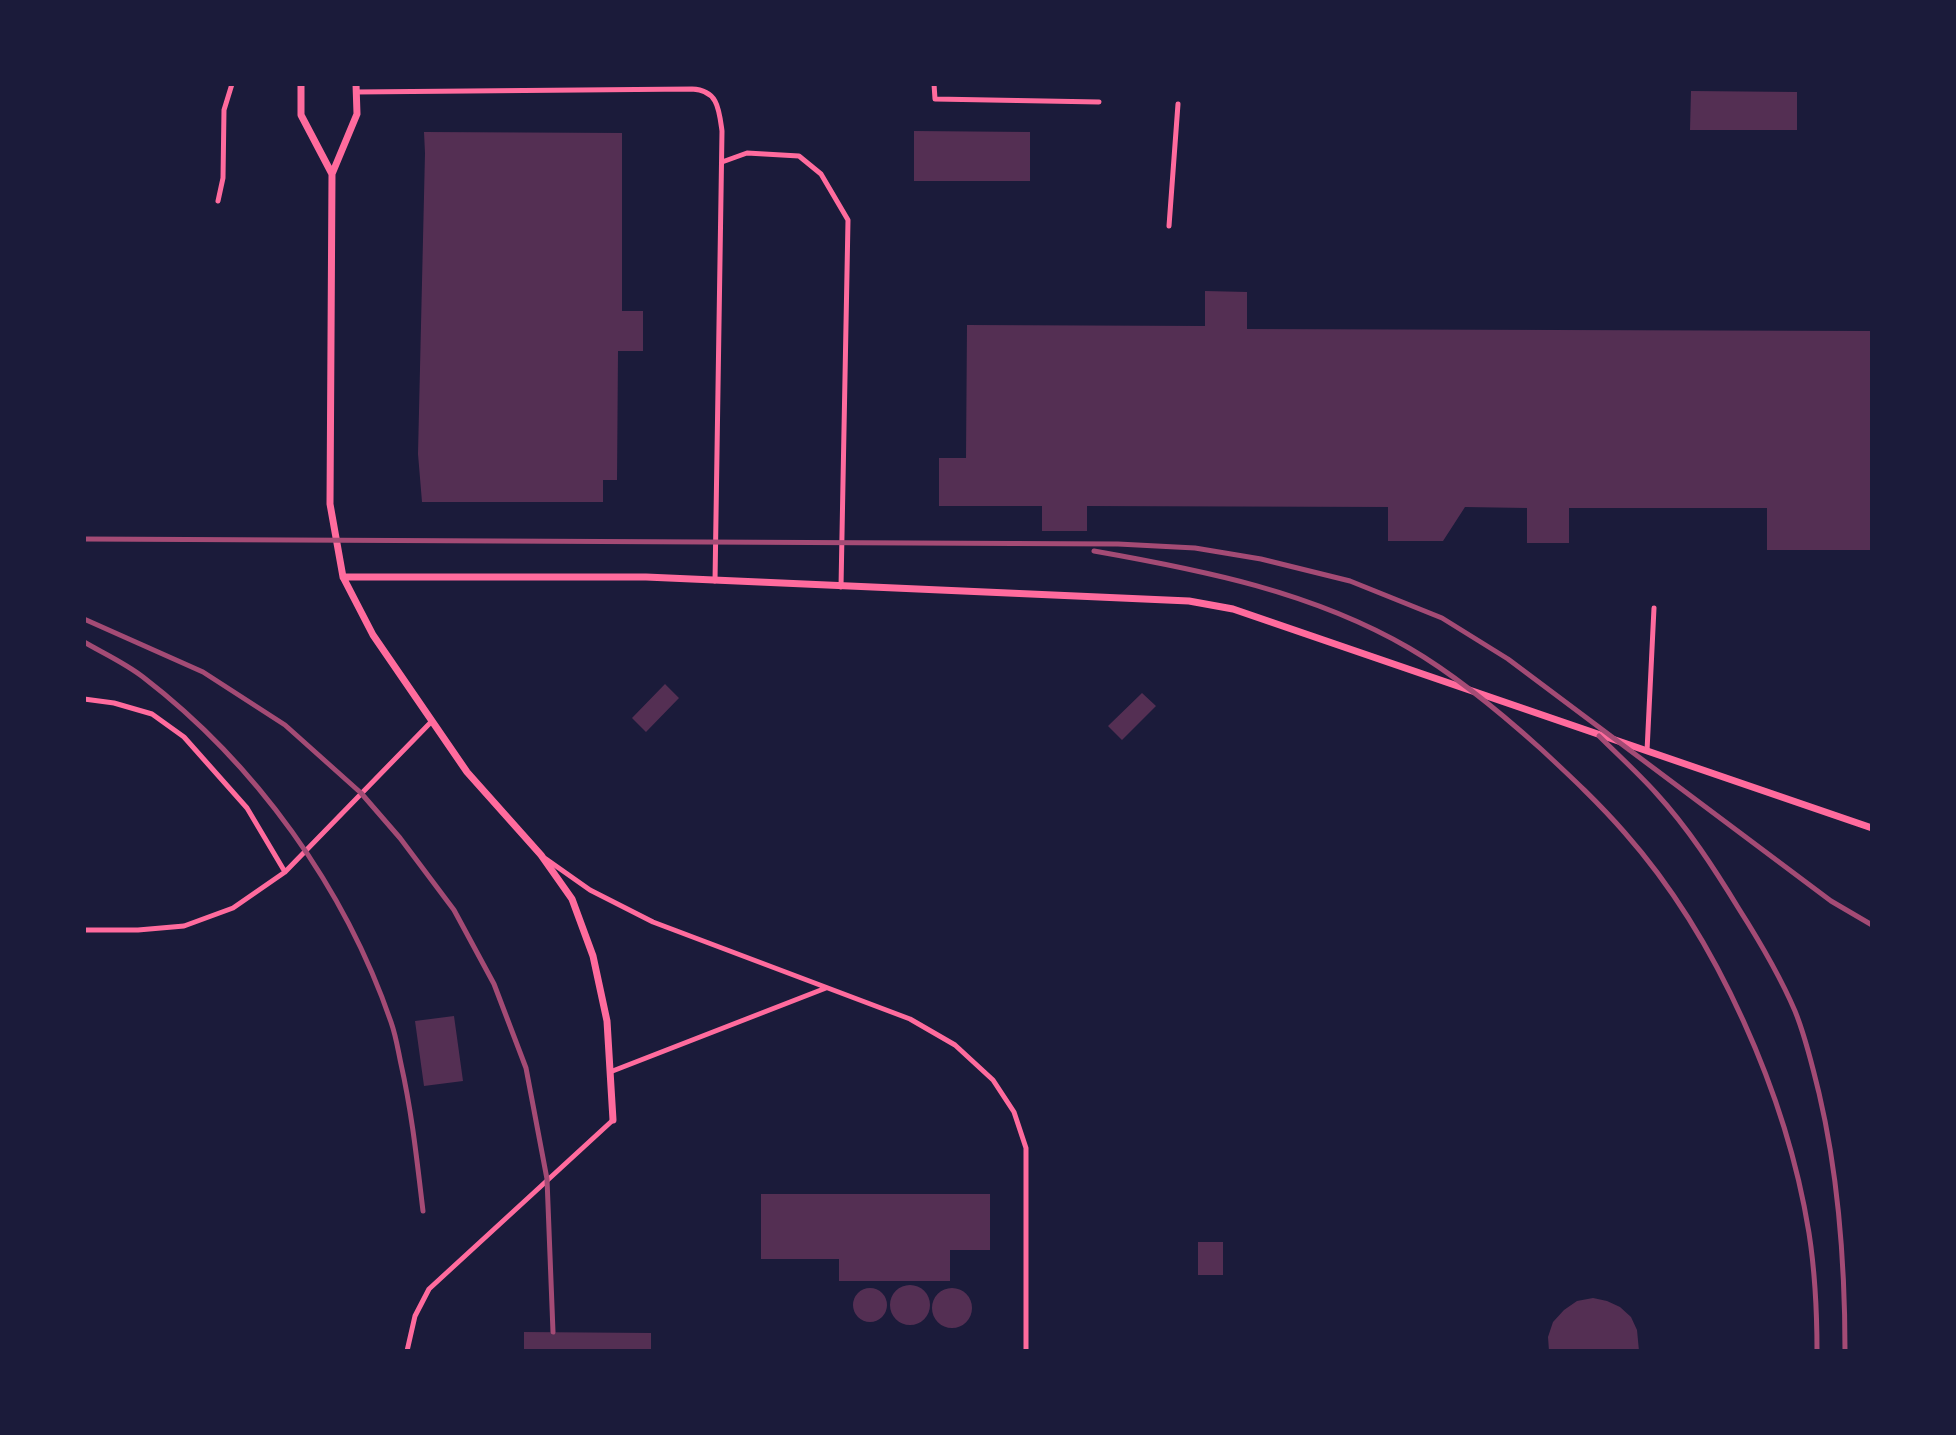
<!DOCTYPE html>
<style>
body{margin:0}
#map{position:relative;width:1956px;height:1435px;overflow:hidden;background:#1b1b3a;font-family:"Titillium Web",sans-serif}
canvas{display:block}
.frame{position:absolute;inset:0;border:86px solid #1b1b3a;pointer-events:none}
</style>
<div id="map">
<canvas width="1956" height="1435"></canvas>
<div class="frame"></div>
</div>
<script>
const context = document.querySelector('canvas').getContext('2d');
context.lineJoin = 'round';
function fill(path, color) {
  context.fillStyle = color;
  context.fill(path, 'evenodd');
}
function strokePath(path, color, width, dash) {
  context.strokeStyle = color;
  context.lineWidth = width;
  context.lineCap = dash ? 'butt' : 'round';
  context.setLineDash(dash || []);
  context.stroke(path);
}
fill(new Path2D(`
 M1691,91L1797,92V130H1690Z
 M914,131L1030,132V181H914Z
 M424,132L622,133V311H643V351H618L617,480H603V502H422L418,454L425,153Z
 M1205,291L1247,292V329L1872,331V550H1767V508H1569V543H1527V508L1465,507L1443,541H1388V507L1087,506V531H1042V506H939V458H966L967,325L1205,326Z
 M665,684L679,698L646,732L632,718Z
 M1142,693L1156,706L1122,740L1108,726Z
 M454,1016L463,1081L424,1086L415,1021Z
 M761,1194H990V1250H950V1281H839V1259H761Z
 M1198,1242H1223V1275H1198Z
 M890 1305a20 20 0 1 1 40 0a20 20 0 1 1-40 0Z
 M853 1305a17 17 0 1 1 34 0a17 17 0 1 1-34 0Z
 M932 1308a20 20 0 1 1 40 0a20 20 0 1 1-40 0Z
 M1593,1298L1607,1301L1620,1307L1631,1317L1637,1330L1639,1351H1549L1548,1337L1553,1322L1564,1310L1577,1301Z
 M524,1332L651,1333V1351H524Z`), '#542f53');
strokePath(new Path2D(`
 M934,84L935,99L1099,102
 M356,92L692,89C718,90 719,109 722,131L715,581
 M722,162L747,153L799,156L821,174L848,220L841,587
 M218,201L223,178L224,110L232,84
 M1169,226L1178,104
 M84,699L114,703L152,714L184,737L247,808L285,872
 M1647,751L1654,608
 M546,859L590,890L653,922L910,1019L955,1045L993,1080L1014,1112L1026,1148V1351
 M84,930H138L184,926L233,908L285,872L432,721
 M610,1072L826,988
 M407,1351L415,1316L429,1289L613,1120`), '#ff6b9d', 5);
strokePath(new Path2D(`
 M301,84V115L332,174L357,114L356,84
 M332,174L330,504L343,577L373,635L467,772L541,855L572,899L593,956L607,1021L613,1120
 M343,577H646L1189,601L1233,609L1872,828`), '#ff6b9d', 7);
strokePath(new Path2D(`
 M84,539L1118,544L1195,548L1261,559L1350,581L1442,618L1508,659L1831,901L1872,925
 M1094,551C1202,570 1313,592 1409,648C1457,676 1500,712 1541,749C1570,776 1599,803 1625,833C1717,937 1787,1096 1809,1233C1815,1272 1817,1312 1817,1351
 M84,619L203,672L285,725L361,793L400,838L454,910L494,984L526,1068L547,1179L553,1332
 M84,642C103,653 125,663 143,677C256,764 345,888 391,1022C396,1036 398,1050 401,1064C412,1113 417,1161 423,1211
 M1599,736C1618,755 1638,773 1656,793C1688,828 1714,868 1739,909C1760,942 1780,976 1795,1011C1806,1038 1812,1065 1819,1093C1839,1178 1845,1264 1845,1351`), '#a44b75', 5);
</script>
